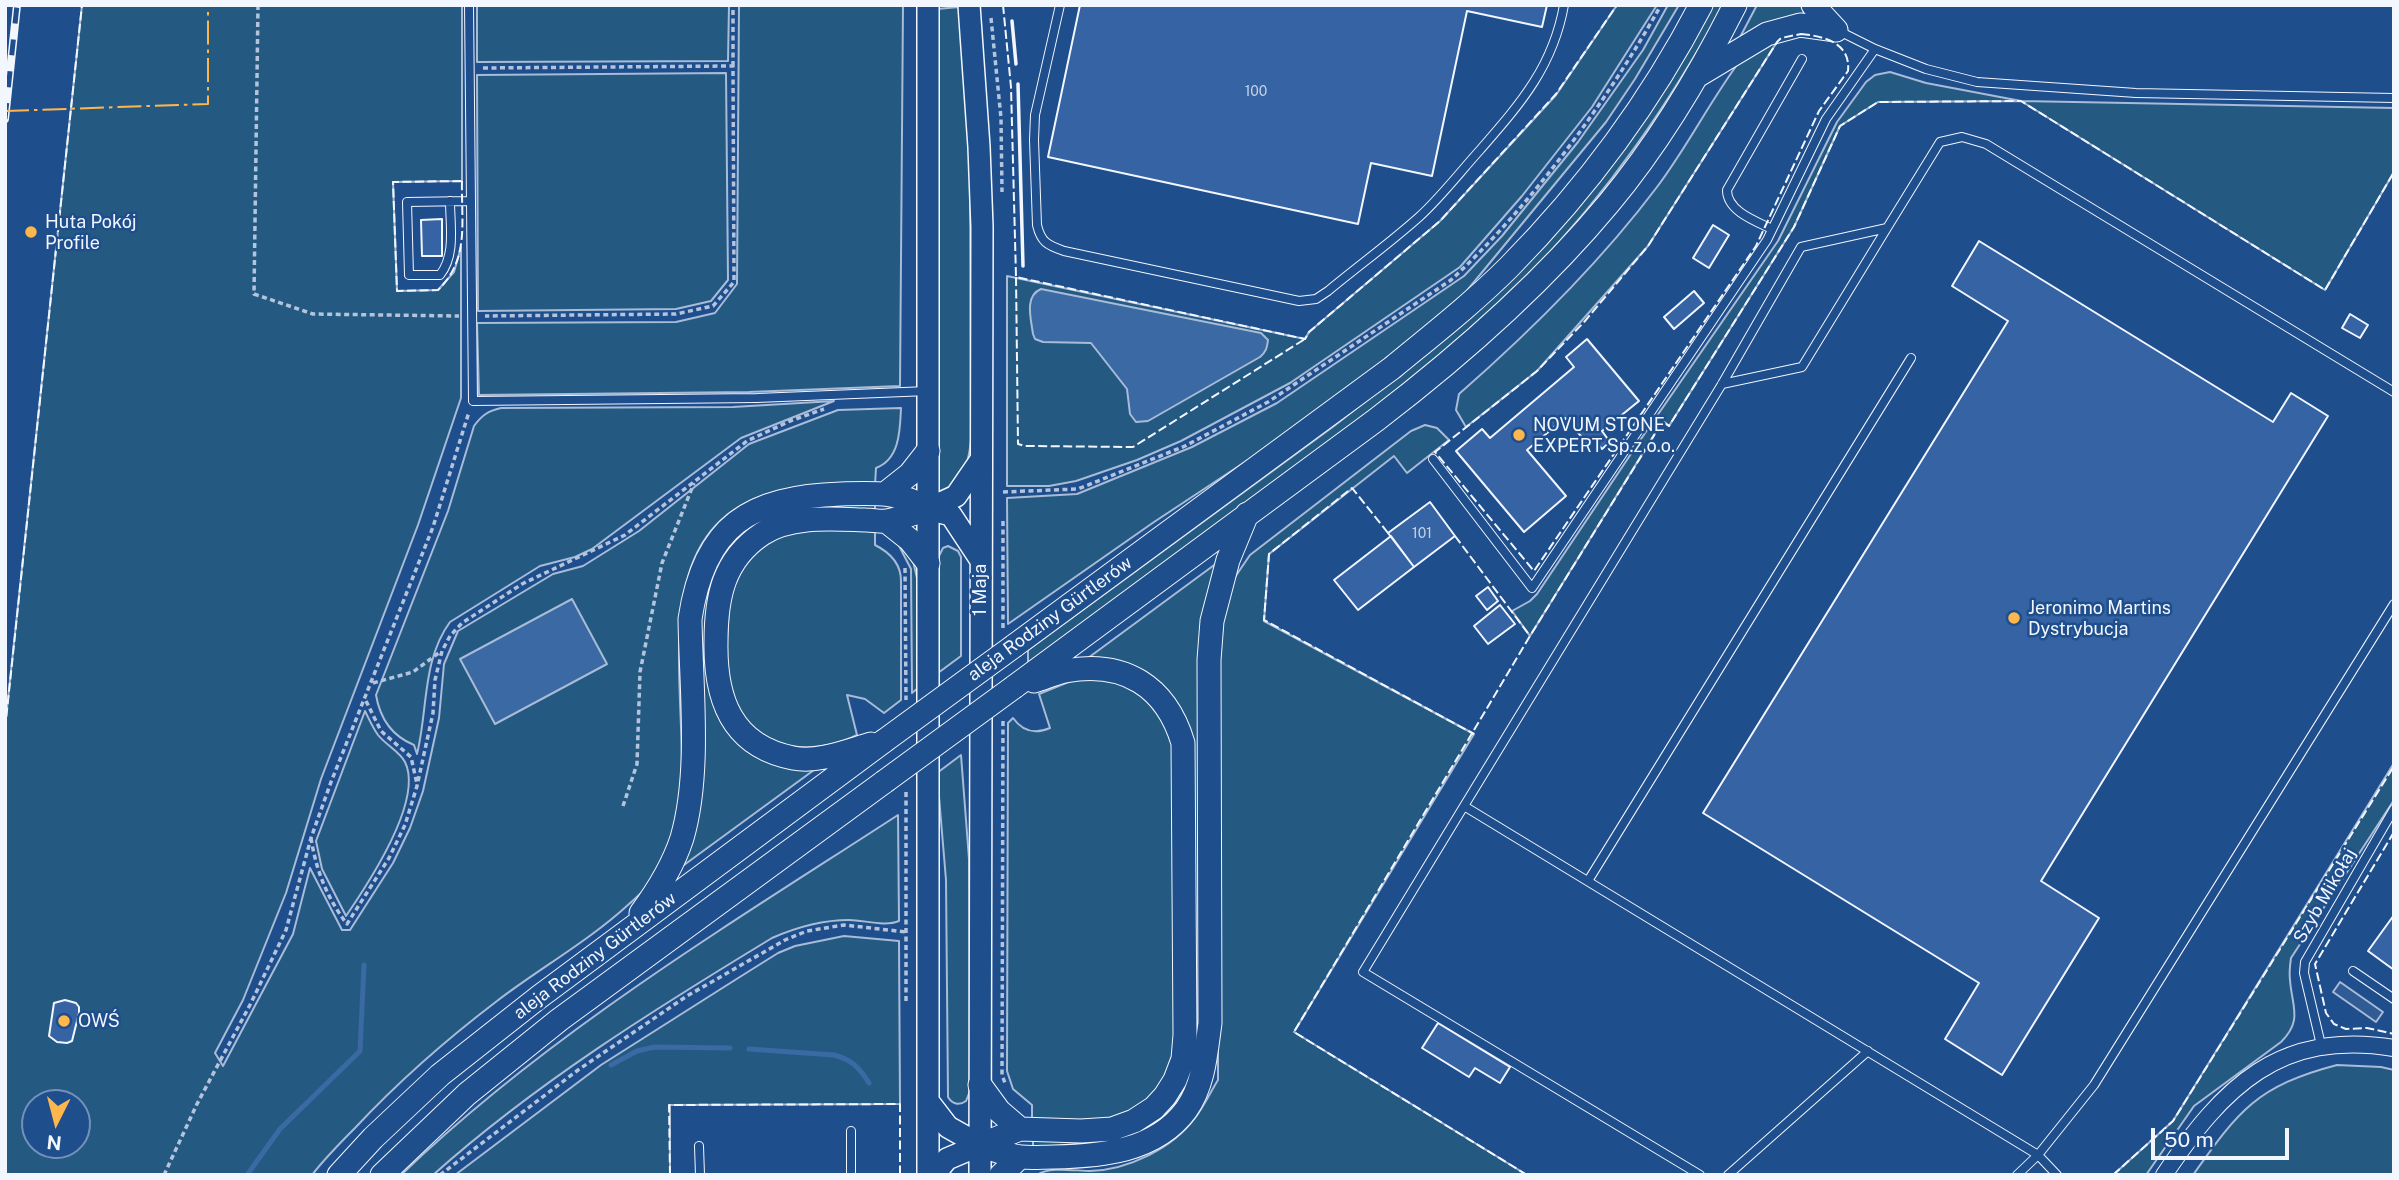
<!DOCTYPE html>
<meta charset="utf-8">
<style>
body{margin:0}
#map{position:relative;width:2399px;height:1180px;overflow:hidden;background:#1f4e8c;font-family:"Public Sans",sans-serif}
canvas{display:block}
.frame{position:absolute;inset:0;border:7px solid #f2f6ff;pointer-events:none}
.north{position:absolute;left:21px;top:1089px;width:70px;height:70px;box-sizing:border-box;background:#1f4e8c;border:2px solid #7391ba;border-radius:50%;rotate:186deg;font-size:19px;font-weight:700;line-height:28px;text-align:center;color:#f2f6ff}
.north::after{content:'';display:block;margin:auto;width:24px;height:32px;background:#ffb74d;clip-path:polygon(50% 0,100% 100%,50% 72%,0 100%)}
.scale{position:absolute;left:2151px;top:1128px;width:138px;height:32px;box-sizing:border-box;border:4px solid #f2f6ff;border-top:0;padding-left:9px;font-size:21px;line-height:24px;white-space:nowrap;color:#f2f6ff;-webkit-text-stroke:5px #1f4e8c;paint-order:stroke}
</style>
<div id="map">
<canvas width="2399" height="1180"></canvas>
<div class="frame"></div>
<div class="north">N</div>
<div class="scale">50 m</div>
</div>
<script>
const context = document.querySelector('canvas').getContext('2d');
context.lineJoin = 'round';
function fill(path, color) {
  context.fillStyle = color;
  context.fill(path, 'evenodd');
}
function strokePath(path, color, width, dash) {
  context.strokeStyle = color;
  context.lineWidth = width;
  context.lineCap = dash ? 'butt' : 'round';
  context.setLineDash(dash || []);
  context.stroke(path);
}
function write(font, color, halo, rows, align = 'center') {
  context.font = font + ' "Public Sans",sans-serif';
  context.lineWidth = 5;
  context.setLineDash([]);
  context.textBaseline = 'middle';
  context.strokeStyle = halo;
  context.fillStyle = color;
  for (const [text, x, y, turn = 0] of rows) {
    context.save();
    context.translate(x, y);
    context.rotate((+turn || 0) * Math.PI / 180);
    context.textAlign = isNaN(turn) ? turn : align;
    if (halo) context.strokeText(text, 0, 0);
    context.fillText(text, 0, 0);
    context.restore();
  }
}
const green = new Path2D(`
 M82,5H462V181L393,182L397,291L438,290L454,272L461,247V398L418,525L321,779L286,893L243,1000L215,1053L223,1066L293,934L310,868L342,930H350L393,863L410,828L423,791L439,718L444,664L458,631L553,574L583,566L639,531L749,444L838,410L901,408C900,430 900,459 876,468L875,485C847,487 806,486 780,491C640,521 689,690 681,792C678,821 669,847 657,872C651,885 639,895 629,904C589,941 540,968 497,1001C447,1039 398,1082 355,1128C340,1143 325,1158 312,1175H5V727ZM35,1103H77V1145H35Z
 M477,5H729L728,61L477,62Z
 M739,5H903L900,386L749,392L479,395L477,323L676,322L715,313L737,284Z
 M1617,5H1657L1592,107L1522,196L1460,267L1290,383L1181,441L1137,460L1076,481L1049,486H1007V276L1305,339L1309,332L1440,221L1556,95Z
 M1668,5H1679L1635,79L1606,122L1460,299L1403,348L1304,423L1154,522L1008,624L1007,498L1077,494L1192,447L1277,403L1464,276L1502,236L1578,142L1643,50Z
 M1712,5H1724C1667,107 1610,190 1529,275C1459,348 1374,409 1293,469C1205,534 1116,599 1028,663V650L1334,426L1446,338L1691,44Z
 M1757,5H1806L1813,16L1738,41Z
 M959,7L970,152L971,440C968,469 963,481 938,496L937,9Z
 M1777,42L1648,246L1537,371L1466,427L1456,410L1459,394C1531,331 1599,264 1657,187C1688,146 1711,99 1742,58L1754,48Z
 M1890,72L1926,83L2021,101L2394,108V172L2325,290L2021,101L1878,102L1840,126L1794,227L1669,426L1662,422L1530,636L1512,611L1530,601L1537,594L1641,439L1778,241L1837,122L1866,82L1875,75Z
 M726,73L728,280L711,301L676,309L478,311L477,75Z
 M834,401L741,438L592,549L575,557L540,566L450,622C422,660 428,710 417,754L414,745C392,736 380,719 376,695L448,511L474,426C482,415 488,411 501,408L733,407Z
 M1425,425L1437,428L1449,440L1407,473L1394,456L1269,554L1264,621L1474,734L1294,1032L1527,1175H1037C1050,1166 1075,1171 1090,1171C1128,1170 1173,1148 1195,1118C1204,1106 1210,1093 1218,1080V715L1221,614L1233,580L1250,555L1411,431Z
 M875,504V511L736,543L716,710L814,770L684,865L700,613L717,557L753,522L800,506Z
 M802,530H875V545C891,553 901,564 901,581V700L884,713L865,699L847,695L857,735C819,755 760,753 737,710C723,685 726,653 728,626C729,597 730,579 749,555C762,540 784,535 802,530Z
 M896,540L913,561L917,578L918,688L912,693L911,569Z
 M948,546L958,551L961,557V656L938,673V558L943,548Z
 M1221,560L1200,1033C1197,1048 1196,1066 1190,1080C1175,1115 1140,1140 1103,1145C1081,1148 1056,1147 1033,1148V1140H1074L1180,1088L1189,729L1088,658Z
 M1098,678L1127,684L1158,709L1173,743L1175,1046L1168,1072L1147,1102L1117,1119L1032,1121V1105L1013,1089L1007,1071L1008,723L1013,718C1023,732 1036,734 1050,728L1039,694L1071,681Z
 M365,711C369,719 373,728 378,735C386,745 400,752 405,762C424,801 368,884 346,916L322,869L316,841Z
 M961,755L969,859L970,1091L966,1101C959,1106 952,1104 948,1097L946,880L937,773Z
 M2394,763V800L2291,958C2290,965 2289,973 2290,980C2292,1007 2303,1020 2281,1042L2194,1106L2146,1175H2113L2173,1121Z
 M898,815L899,921C885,927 864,920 849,920C822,920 797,927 772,938C655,1009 536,1083 433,1175H401C549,1033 727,926 898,815Z
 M844,936L899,941L900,1104L670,1105V1175H455L601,1065L735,980L778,953L795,946Z
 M2337,1065L2381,1067L2394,1070V1175H2193C2239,1110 2257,1086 2337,1065Z`);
fill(green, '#245a82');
strokePath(green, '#a8bbd7', 2);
const parking = new Path2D(`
 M2340,982L2383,1012L2376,1022L2333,992Z`);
fill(parking, '#305b95');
strokePath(parking, '#a8bbd7', 2);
const water = new Path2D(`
 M1041,289L1261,333L1268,340C1267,348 1266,352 1260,357L1148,421L1136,422L1130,414L1127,389L1091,343L1043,342L1035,339L1033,334C1031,319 1024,296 1041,289Z
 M572,599L607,664L495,724L460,659Z`);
fill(water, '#3b69a3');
strokePath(water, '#a8bbd7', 2);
strokePath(new Path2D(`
 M749,1049L834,1055C852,1060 859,1067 869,1083
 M611,1065L637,1051L654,1047L730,1048
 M247,1175L280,1129L360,1051L364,965`), '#3b69a3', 5);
const building = new Path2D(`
 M1080,5H1547L1542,27L1467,11L1432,176L1371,163L1358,224L1048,157Z
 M442,219V256H422L421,220Z
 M1713,225L1729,235L1709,268L1693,258Z
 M1979,241L2273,422L2291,393L2328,416L2041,881L2099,918L2002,1075L1945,1039L1979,983L1703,813L2008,321L1952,286Z
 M1694,291L1704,303L1674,329L1664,317Z
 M2350,314L2368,325L2360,338L2342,328Z
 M1587,339L1639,401L1602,431L1610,442L1602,449L1594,439L1588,444L1565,418L1527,450L1566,496L1524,532L1456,451L1482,429L1490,438L1574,367L1566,357Z
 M1430,502L1455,536L1414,567L1388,533Z
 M1391,536L1414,567L1358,610L1334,580Z
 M1488,587L1498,601L1487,610L1476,596Z
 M1500,605L1515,624L1488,644L1474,626Z
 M2394,915V970L2368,951Z
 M65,1000L76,1003L79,1007V1013L72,1041L67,1043L57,1042L49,1036L54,1003Z
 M1438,1023L1510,1067L1500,1083L1475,1068L1469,1077L1422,1048Z`);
fill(building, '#3563a3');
strokePath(building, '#f2f6ff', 2);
const service = new Path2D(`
 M469,5L473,401L757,398L928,391
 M1060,5L1035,115L1034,140L1037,225C1041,242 1047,245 1064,251L1299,301L1316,299L1328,291C1358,266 1390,243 1419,217C1441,197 1460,172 1480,150C1520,104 1553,67 1564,5
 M1837,30L1875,49L1926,69L1977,82L2136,93L2394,98
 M450,201C450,225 456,255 440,275H409L407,202L471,201
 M1772,229C1755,221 1727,211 1727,190L1802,59
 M1722,384L1802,367L1887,228
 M1433,459L1532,588L1767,240L1826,119L1875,49
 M1464,806L1363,972L1700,1175
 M1588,881L1911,358
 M2353,971L2394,999
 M2321,1045L2304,973L2305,962L2394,809
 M699,1146L700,1175
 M851,1175V1131
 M1728,1175L1868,1051
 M2017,1175L2038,1155L2094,1085L2394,604
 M2057,1175L2038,1155L1464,806L1722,384L1801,247L1887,228L1940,142L1962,137L1986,144L2394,392`);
const minor = new Path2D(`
 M2164,1175C2223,1087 2280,1029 2394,1048`);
const tertiary = new Path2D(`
 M969,5L979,147L982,227L980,1175
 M928,509L951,515L980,559
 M928,509L956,496L980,461
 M928,1101L948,1127L980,1145
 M928,1175V5
 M934,1175L947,1159L980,1145`);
const secondary = new Path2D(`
 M1813,5L1836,30
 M1697,76L1767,34L1800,25L1836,30
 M886,493L910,474L928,451
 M886,521L910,540L928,563
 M1014,646L1392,368C1432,335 1473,303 1509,267C1585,190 1651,101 1701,5
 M1014,687L1376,420C1461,355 1541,285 1609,203C1659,143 1700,74 1735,5
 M871,744C847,751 818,763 793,758C731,746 715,698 716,642C716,598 723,560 762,534C790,515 833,519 866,520C873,520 880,522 887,521C901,518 915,513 928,509
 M641,913C658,890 673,866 682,838C701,773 691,687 690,619C704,525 750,497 841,494C873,493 900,491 928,509
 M980,1085L999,1111L1020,1129
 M980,1145C993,1149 1008,1156 1021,1157C1032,1158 1043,1157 1054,1157C1100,1156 1155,1152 1186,1110C1204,1085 1206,1052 1210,1023L1209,660L1212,621L1228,560L1247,514
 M980,1145L1020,1129L1081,1131L1112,1129L1134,1121L1154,1108L1165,1096L1175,1080L1183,1059L1185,1035L1183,743C1166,686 1124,660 1065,671C1055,673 1044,678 1034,681
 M339,1175L373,1138L440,1075L539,997L884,741
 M382,1175L467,1094L559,1020L884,782
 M1001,1175L1020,1157`);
strokePath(service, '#f2f6ff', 10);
strokePath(minor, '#f2f6ff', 18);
strokePath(tertiary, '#f2f6ff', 24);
strokePath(secondary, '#f2f6ff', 25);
strokePath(new Path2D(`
 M258,5L254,294L313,314L459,316
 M991,18L1001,118L1002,192
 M733,66V5
 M483,68L733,66L734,282L713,306L676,314L485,316
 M1003,492L1078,489L1185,446L1268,402L1451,280C1531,206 1608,100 1661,5
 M1003,521V629
 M905,568L906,700
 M373,683L413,672L440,652
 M366,701L381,731L411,757L417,784
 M1003,721L1002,1075L1005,1083
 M906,792V1001
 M623,806L637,764L640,672L662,563L694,483
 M311,838C316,870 327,898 347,924L389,858L405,825L417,786L433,713L435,680L442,651L450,636L462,623L522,584L625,535L747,441L790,421L824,409
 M164,1175L197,1104L251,1003L286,930L311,838L331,782L433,527L469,412
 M440,1175L578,1070L687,996L785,940L807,931L844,925L906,932`), '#b3c4dc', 3.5, [5, 3.5]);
strokePath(service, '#1f4e8c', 8);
strokePath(minor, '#1f4e8c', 16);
strokePath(tertiary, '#1f4e8c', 21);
strokePath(secondary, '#1f4e8c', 23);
const rail = new Path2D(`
 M5,119L17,5`);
strokePath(rail, '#f2f6ff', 8);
strokePath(rail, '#1f4e8c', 5, [16]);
const secondaryBridge = new Path2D(`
 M884,741L1014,646
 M884,782L1014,687`);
strokePath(secondaryBridge, '#f2f6ff', 25, []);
strokePath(secondaryBridge, '#1f4e8c', 23);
strokePath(new Path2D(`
 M1003,5L1011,87L1016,277L1305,339L1309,332L1440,221L1556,94L1617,5
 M1801,34C1824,36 1851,43 1848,71L1819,111L1756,246L1534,571L1435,452L1537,371L1585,321L1648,246L1777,42L1781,38Z
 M462,181C461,222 470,259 438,290L397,291L393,182Z
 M1016,277L1018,444L1025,446L1133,447L1305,339
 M1388,533L1352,488L1269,554L1264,620L1474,734
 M1455,536L1530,636
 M5,729L82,5
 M2394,832L2315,964L2326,1013L2334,1024L2346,1029L2367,1028L2394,1034
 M670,1175L669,1105L900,1104V1175
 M1527,1175L1294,1032L1530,636L1663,421L1669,426L1794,227L1840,126L1878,102L2021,101L2325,290L2394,172
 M2113,1175L2173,1121L2394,766`), '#f2f6ff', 2, [9, 3.5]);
strokePath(new Path2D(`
 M1012,21L1016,64
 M1018,84L1023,266`), '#f2f6ff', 3.5);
strokePath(new Path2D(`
 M5,111L208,104V5`), '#ffb74d', 2, [24, 5, 3.5, 5]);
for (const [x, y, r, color] of [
 [31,232,7,"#ffb74d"],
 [1519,435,7,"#ffb74d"],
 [2014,618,7,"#ffb74d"],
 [64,1021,7,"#ffb74d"]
]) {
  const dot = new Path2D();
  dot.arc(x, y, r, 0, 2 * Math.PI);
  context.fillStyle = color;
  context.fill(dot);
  strokePath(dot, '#1f4e8c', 2.5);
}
write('14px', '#c3d1e8', null, [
 ["100",1256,92],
 ["101",1422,534]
]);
write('18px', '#f2f6ff', '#1f4e8c', [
 ["Huta Pokój",45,222],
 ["Profile",45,243],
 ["NOVUM STONE",1533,425],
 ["EXPERT Sp.z o.o.",1533,446],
 ["Jeronimo Martins",2028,608],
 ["Dystrybucja",2028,629],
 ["OWŚ",78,1021]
], 'left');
write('18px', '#f2f6ff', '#1f4e8c', [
 ["1 Maja",980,590,-90],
 ["aleja Rodziny Gürtlerów",1050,619,-36],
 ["Szyb Mikołaj",2325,896,-60],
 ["aleja Rodziny Gürtlerów",595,956,-37]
]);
</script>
